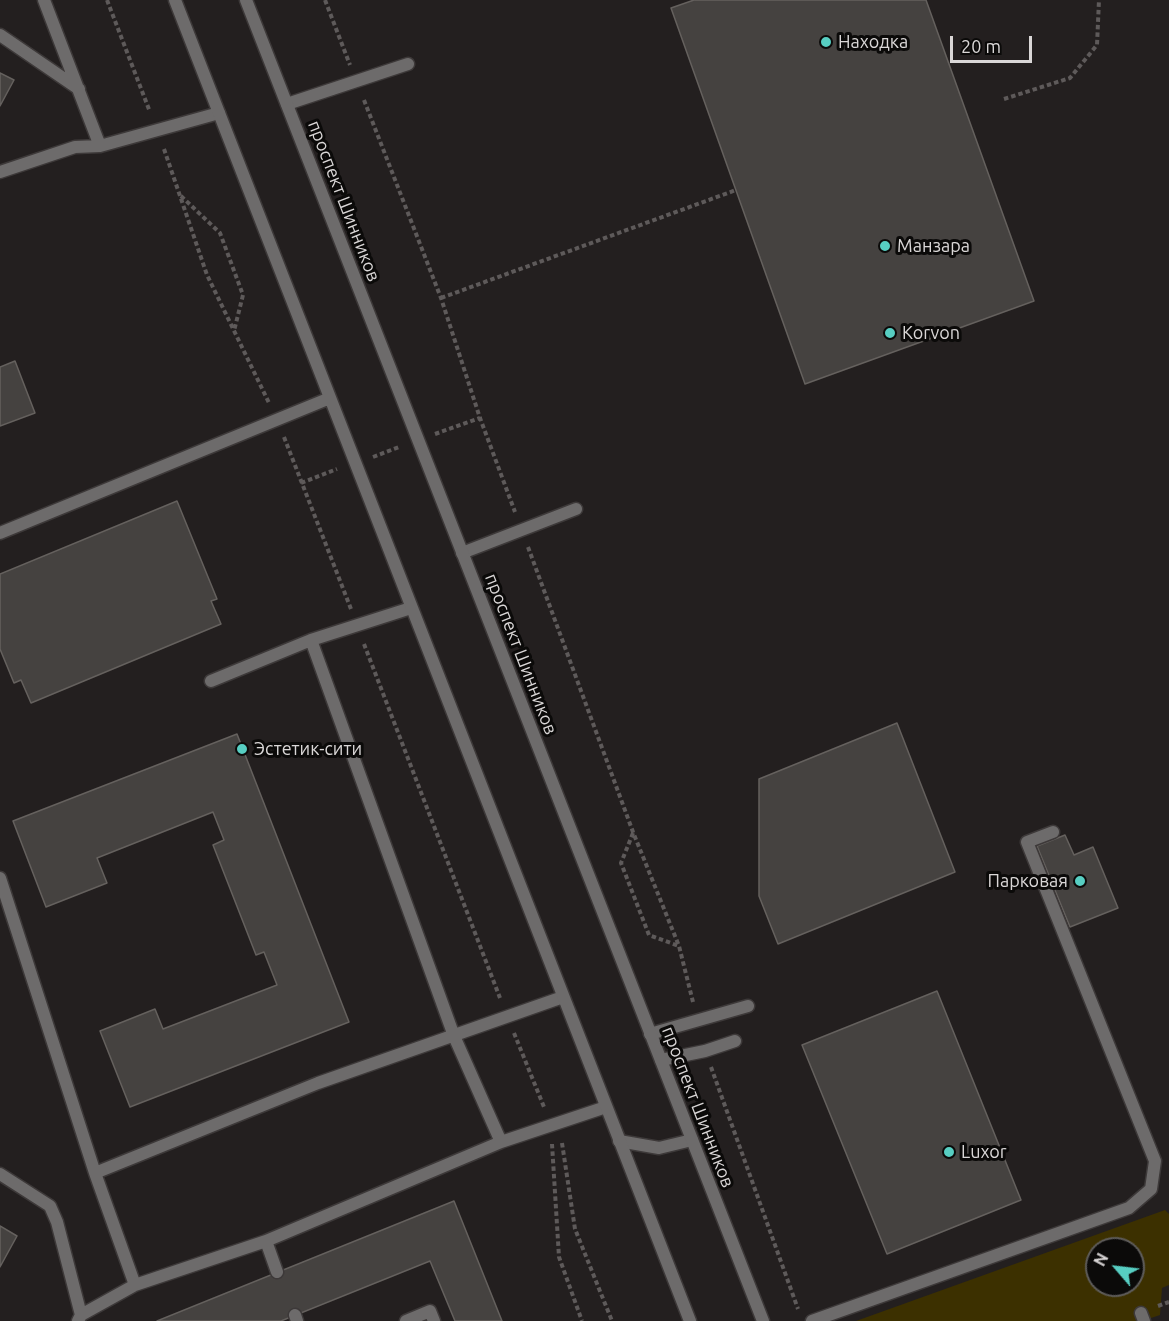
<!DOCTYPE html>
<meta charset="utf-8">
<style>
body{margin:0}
#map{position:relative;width:1169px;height:1321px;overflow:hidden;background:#231f1f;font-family:Ubuntu,sans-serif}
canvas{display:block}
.north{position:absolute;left:1085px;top:1237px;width:60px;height:60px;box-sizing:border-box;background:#0b0a09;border:2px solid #5e5c5b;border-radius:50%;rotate:298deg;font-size:16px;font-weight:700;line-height:24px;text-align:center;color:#dad7d7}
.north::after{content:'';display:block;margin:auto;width:21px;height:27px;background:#57cec2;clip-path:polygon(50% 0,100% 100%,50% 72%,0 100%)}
.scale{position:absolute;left:950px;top:36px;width:82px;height:27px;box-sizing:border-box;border:3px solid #dad7d7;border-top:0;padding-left:8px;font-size:18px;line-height:21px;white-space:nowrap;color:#dad7d7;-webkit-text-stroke:4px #0b0a09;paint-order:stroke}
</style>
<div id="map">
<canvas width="1169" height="1321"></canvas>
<div class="north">N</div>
<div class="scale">20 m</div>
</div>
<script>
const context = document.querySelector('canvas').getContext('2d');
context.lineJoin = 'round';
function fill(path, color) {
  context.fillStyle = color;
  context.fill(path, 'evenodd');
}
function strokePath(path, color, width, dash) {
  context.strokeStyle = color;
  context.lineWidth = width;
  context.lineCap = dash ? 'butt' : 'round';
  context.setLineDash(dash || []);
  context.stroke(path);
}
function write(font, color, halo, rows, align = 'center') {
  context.font = font + ' Ubuntu,sans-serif';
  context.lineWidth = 6;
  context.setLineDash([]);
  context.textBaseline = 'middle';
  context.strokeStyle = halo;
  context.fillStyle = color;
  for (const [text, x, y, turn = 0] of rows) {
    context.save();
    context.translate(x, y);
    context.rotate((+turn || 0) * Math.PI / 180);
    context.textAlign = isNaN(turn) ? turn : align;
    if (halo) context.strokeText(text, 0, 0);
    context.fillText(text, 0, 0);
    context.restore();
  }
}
fill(new Path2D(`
 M1165,1210L1169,1214V1285L1162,1288L1160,1315L1142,1321H856ZM1097,1249H1133V1285H1097Z`), '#3c3000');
const building = new Path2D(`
 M694,0H926L1034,301L805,384L671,8Z
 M0,73L14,80L0,106Z
 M15,361L35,413L0,426V367Z
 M177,501L217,599L211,601L221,624L31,703L21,680L14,683L0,649V574Z
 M897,723L955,872L778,944L759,896V779Z
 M237,734L349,1022L130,1107L100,1031L155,1009L163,1029L277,985L264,952L256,955L213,845L224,840L213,812L97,858L107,883L46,907L13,821Z
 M1065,835L1074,855L1093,847L1118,908L1070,927L1037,846Z
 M937,991L1021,1200L887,1254L802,1045Z
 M454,1201L502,1321H455L430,1261L281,1321H157Z
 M0,1226L17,1236L0,1267Z`);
fill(building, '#454240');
strokePath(building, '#65615e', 1.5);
const lane = new Path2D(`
 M44,0L100,146
 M0,35L79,89
 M287,104L408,64
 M0,172L75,147L100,146L219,113
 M462,553L576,509
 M311,640L454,1036L501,1142
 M211,681L311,640L411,608
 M0,878L95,1173L135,1285
 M650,1034L748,1006
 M661,1060L705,1051L735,1041
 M619,1141L659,1148L692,1140
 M95,1173L318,1083L563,997
 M0,1174L50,1206L57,1222L81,1315L78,1321
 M266,1241L277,1272
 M1141,1313L1144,1321
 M81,1315L135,1285L266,1241L501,1142L606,1107
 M295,1315L297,1321
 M406,1321L430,1311L434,1321
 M812,1321L1129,1208L1151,1189L1155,1161L1027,842L1053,832`);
const street = new Path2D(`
 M175,0L690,1321
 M246,0L763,1321
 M0,533L330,398`);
strokePath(lane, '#3d3939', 15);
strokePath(street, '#3d3939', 15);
strokePath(new Path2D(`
 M107,0L150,112
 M325,0L350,65
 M1004,99L1070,78L1097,45L1099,0
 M364,100L441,298L480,418L515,512
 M164,149L207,275L269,403
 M181,196L220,233L243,295L234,331
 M441,298L736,190
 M435,434L480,418
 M284,437L351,609
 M373,457L399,447
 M301,483L337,469
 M528,547L633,832L679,946L693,1002
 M364,644L500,998
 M633,833L621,863L649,935L679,946
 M514,1033L544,1107
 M711,1067L798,1309
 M562,1143L575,1229L612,1321
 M552,1144L559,1257L582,1321
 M1158,1306L1169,1302`), '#5e5a5a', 4, [4.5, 3]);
strokePath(lane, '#6d6b6b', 12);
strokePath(street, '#6d6b6b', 12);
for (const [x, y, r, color] of [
 [826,42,6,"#57cec2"],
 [885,246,6,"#57cec2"],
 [890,333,6,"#57cec2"],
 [242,749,6,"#57cec2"],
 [1080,881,6,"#57cec2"],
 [949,1152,6,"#57cec2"]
]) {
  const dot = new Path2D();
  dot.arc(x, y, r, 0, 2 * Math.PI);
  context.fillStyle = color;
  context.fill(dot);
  strokePath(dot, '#0b0a09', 2);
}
write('18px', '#dad7d7', '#0b0a09', [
 ["Находка",838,42],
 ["Манзара",897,246],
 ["Korvon",902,333],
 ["Эстетик-сити",254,749],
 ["Парковая",1068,881,"right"],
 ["Luxor",961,1152]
], 'left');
write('18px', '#dad7d7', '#0b0a09', [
 ["проспект Шинников",344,201,69],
 ["проспект Шинников",521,654,69],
 ["проспект Шинников",698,1107,69]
]);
</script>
